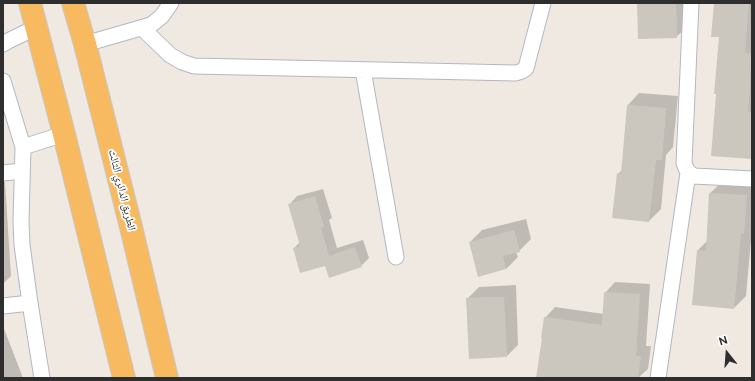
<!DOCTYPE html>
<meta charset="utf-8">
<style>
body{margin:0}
#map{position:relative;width:755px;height:381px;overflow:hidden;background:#efe9e1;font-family:Raleway,sans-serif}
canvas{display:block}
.frame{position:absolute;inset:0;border:4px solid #2e2e2e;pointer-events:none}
.north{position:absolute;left:707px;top:333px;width:40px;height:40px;-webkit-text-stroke:3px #fff;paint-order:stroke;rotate:343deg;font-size:11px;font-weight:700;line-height:16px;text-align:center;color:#2e2e2e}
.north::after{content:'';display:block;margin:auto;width:14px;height:18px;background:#2e2e2e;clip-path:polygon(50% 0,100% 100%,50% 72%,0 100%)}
</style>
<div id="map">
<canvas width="755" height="381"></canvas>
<div class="frame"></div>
<div class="north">N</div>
</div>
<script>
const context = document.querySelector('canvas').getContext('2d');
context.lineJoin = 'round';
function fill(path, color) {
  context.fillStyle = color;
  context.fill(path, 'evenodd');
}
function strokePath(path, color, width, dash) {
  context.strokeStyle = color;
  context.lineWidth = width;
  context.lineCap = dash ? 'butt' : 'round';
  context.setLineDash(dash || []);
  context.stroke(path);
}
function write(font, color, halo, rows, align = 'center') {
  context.font = font + ' Raleway,"Noto Naskh Arabic",sans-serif';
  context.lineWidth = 3.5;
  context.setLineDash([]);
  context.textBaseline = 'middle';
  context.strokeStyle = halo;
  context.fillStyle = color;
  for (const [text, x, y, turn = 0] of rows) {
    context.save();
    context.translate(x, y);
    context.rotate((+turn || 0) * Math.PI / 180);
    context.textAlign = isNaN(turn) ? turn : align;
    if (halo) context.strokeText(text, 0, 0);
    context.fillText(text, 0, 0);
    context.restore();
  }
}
fill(new Path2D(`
 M638,3H687V27L676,37Z
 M715,3H752V158L720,37Z
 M639,93L678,96L673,147L666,155L661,209L649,221L618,174L623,169L628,105Z
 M3,182H5L11,276L3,284Z
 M722,182L752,183V229L746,296L734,308L693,304L698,250L707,241L710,193Z
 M323,189L332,218L329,220L337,248L363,240L369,258L361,266L326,265L294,248L300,242L289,205L297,196Z
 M526,219L531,239L519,251L516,252L518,257L506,269L470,242L482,230Z
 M615,282L650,284L646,346H651L648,369L638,378H537L545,318L555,307L604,314L605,293Z
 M516,285L518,345L507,356L467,299L479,287Z
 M3,326L23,378H3Z`), '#0003');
fill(new Path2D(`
 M637,3H676L677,38L638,39Z
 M714,3H749L745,53L752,54L748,112H752V159L711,156L716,94H714L719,37H711Z
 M627,105L666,108L662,160H656L649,222L612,218L617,173L621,174Z
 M709,193L747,195L744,234H741L734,309L692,305L697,250L706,251Z
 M315,196L324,227L321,228L329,256L355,247L362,267L329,278L325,266L300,273L293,248L300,246L288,204Z
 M514,230L520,252L503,256L506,269L478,277L469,242Z
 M604,292L640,294L636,356H641L638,378H536L542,338H541L544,317L602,325Z
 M492,297H504L507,357L469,359L466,298Z`), '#cbc7bf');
const minor = new Path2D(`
 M691,3L684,163C686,169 687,172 694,176L752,179
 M142,28L170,55L182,62L194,66L516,73L522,71L526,68L543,3
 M3,44L8,41L37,27
 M85,44L151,25L162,16L171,3
 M363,70L396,257
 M3,81L23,147L21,221L22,245L30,303L42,378
 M23,147L64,134
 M3,173L22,171
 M3,306L30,303
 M658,378L688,173`);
const trunk = new Path2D(`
 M30,3L64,134L124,378
 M73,3L85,44L131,227L167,378`);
strokePath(minor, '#b4b7c1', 17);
strokePath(trunk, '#c9c9c9', 24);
strokePath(minor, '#fff', 15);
strokePath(trunk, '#f8ba60', 22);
write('11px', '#2e2e2e', '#fff', [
 ["الطريق الدائري الثالث",122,190,76]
]);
</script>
